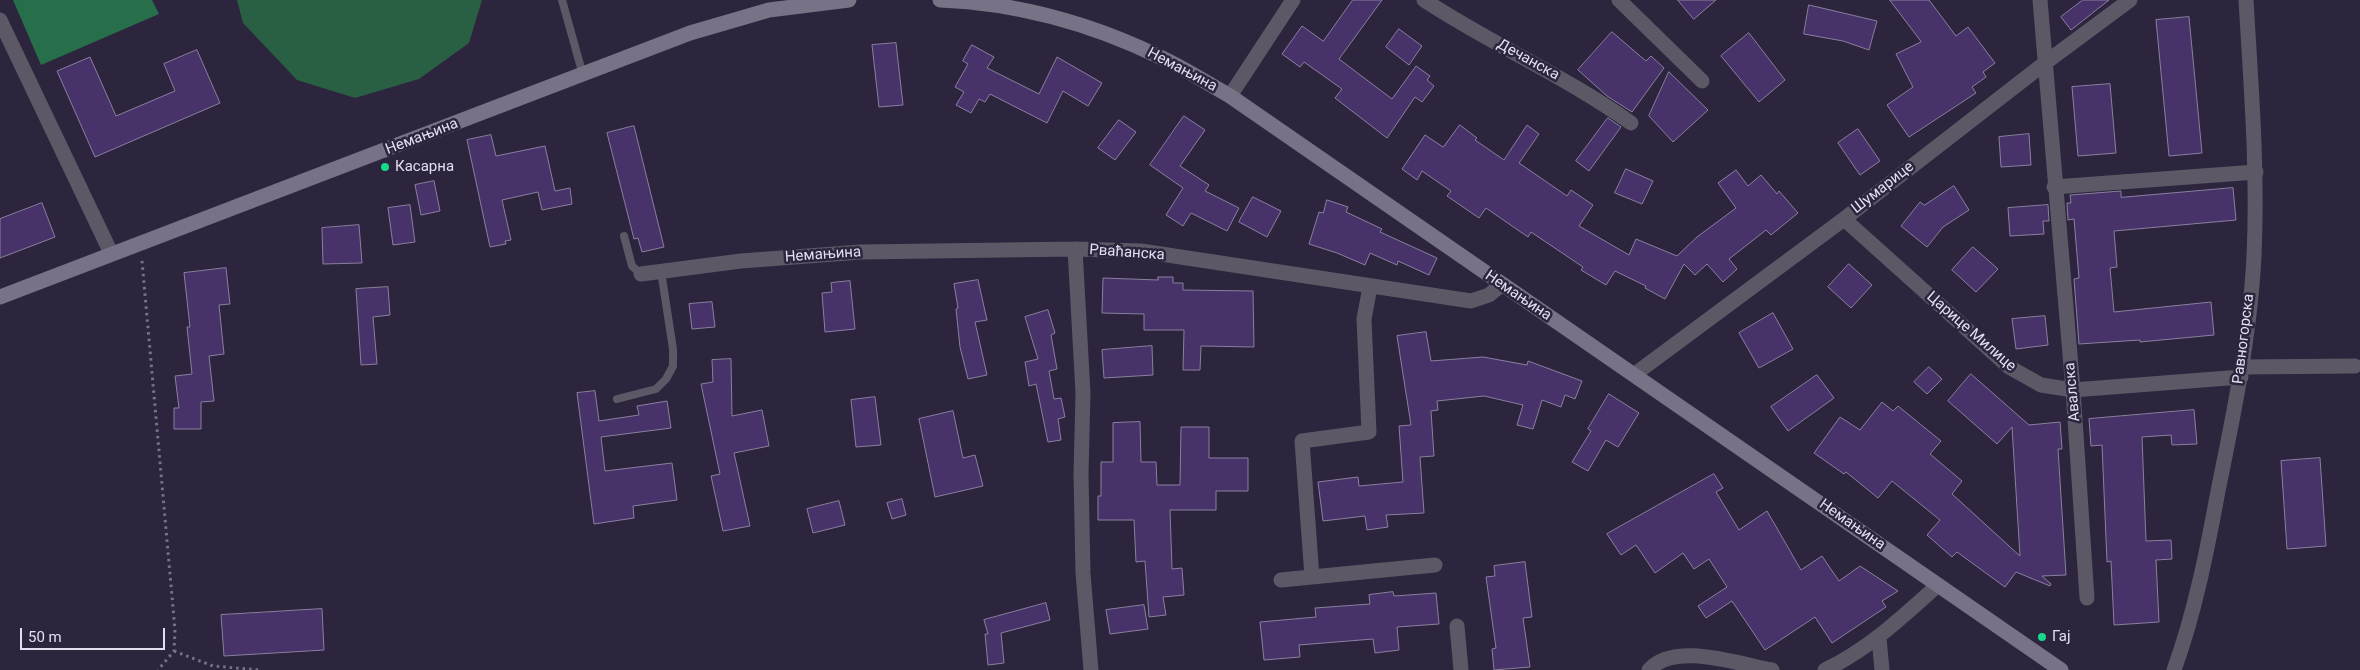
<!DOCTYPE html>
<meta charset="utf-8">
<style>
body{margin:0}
#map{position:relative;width:2360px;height:670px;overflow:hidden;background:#2d243e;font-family:Roboto,sans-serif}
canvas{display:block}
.scale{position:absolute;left:20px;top:628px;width:145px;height:22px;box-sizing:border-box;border:2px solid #e3deef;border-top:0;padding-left:6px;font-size:15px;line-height:18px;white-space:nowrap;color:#e3deef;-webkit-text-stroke:4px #2d243e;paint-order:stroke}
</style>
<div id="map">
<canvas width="2360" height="670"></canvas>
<div class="scale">50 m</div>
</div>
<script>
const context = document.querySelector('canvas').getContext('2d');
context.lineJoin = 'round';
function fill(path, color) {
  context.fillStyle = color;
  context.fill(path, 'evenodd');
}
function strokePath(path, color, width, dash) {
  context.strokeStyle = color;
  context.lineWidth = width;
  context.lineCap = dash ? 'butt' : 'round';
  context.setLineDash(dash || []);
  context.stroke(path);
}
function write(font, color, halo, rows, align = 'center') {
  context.font = font + ' Roboto,sans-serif';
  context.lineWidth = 5;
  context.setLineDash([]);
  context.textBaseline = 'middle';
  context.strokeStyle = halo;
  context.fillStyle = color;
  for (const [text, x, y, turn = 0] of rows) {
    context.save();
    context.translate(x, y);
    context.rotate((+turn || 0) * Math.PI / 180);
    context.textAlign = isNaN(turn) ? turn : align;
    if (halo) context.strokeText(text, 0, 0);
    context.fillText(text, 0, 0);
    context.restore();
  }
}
fill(new Path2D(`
 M237,0H482L469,43L419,79L355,98L297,80L243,23Z`), '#295f42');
fill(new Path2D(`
 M13,0H152L159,14L41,65Z`), '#276f4a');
const building = new Path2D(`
 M1353,0H1382L1339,59L1392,99L1416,66L1430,76L1427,80L1434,86L1422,102L1415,97L1387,138L1335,98L1342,89L1304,62L1300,67L1282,54L1302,26L1323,41Z
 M1678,0H1716L1694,19Z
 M1890,0H1929L1956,36L1968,27L1995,63L1983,72L1986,77L1972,87L1976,93L1909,137L1887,105L1913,87L1896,54L1921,42Z
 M2083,0H2109L2071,30L2061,17Z
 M1809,5L1877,21L1869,50L1843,41L1804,34Z
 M2189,17L2202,153L2169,156L2156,20Z
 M1399,29L1422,46L1409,65L1386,47Z
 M1612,32L1646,61L1651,56L1664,68L1632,112L1607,96L1578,70Z
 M1749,33L1785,80L1759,102L1721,56Z
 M896,43L903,105L879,107L872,45Z
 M972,45L994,57L987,68L1039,94L1057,57L1102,83L1088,106L1063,91L1047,123L990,94L985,102L979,99L971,113L956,105L964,92L955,87L968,64L963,61Z
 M197,50L220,103L95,157L57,71L90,57L116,116L175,91L164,64Z
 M1669,72L1708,110L1673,142L1649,116Z
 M2110,84L2116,153L2078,156L2072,87Z
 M1184,116L1205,130L1180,166L1209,185L1205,191L1239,208L1227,231L1191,213L1183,226L1166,215L1183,188L1150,165Z
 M1608,118L1621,127L1589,171L1576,161Z
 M1119,120L1136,132L1115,160L1098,148Z
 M1460,125L1477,138L1475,140L1504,160L1527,125L1539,134L1519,163L1567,196L1571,190L1593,205L1579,226L1629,255L1636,239L1677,256L1697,237L1736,208L1718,183L1736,170L1748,186L1761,175L1777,194L1779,191L1798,213L1771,235L1766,230L1729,259L1737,269L1723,282L1707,264L1695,275L1684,264L1665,299L1645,288L1646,286L1615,271L1606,285L1581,270L1583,267L1531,232L1528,237L1486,208L1479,218L1447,196L1451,191L1422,171L1417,180L1402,169L1425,135L1443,147Z
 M634,126L664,247L642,252L638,238L634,239L607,133Z
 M1858,129L1880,161L1860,175L1838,143Z
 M2029,134L2031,165L2001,167L1999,137Z
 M491,135L496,156L545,146L555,191L570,188L572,204L542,210L538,192L502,200L511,240L505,241L506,244L490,247L467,140Z
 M1626,169L1653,181L1642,204L1615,193Z
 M434,181L440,211L421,215L415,185Z
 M1954,186L1969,210L1943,227L1927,247L1901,226L1920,202L1924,205Z
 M2233,188L2236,220L2114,231L2117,267L2110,268L2114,312L2211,302L2214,335L2140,342V340L2079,344L2074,279L2079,278L2074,219L2068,220L2067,203H2071L2070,195L2121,191V197Z
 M1253,197L1281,211L1267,237L1239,222Z
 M1327,200L1348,207L1346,212L1382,229L1380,232L1437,258L1429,275L1398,261L1397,265L1370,253L1365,265L1337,253L1309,244L1319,212L1323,213Z
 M42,203L55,237L0,258V219Z
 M410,205L415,242L393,245L388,208Z
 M2048,205L2049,221H2043L2044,234L2010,236L2008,208Z
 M359,225L362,263L323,264L322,228Z
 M1973,247L1998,269L1976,292L1952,270Z
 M1849,264L1872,285L1851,308L1828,287Z
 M226,268L230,304L219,305L224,354L209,356L214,401L201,402V429H174V408H179L175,376L192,374L187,327H190L184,273Z
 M1158,277H1173V283H1183V290L1253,291L1254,347L1201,346L1200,370H1183L1184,330H1144V314L1102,313L1103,278L1158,280Z
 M978,280L987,320L975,322L987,375L968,379L960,347L956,309L958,308L954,284Z
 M850,281L855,329L825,332L822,293L832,292L831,283Z
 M388,287L390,315L373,317L377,364L361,365L356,289Z
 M712,302L715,327L692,329L689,304Z
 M1048,310L1055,333L1051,335L1057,369L1049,371L1054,399L1061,398L1065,417L1058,419L1061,440L1048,442L1036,384L1029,386L1025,362L1038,359L1025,317Z
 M1773,313L1793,349L1759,368L1739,333Z
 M2045,316L2048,345L2016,349L2012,319Z
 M1426,332L1431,361L1483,357L1527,365L1528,361L1582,381L1575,399L1565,395L1561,407L1542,400L1533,429L1517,425L1523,405L1484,396L1437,401L1438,410L1431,411L1434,456L1420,457L1424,513L1386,515L1388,527L1367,530L1365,516L1323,521L1318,482L1358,477L1359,486L1403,482L1399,426L1411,425L1397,336Z
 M1152,346L1153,375L1104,378L1102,350Z
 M731,359L732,416L762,410L769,446L734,453L750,526L723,531L711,476L720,474L701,384L713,382L712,360Z
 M1929,367L1942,379L1927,394L1914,382Z
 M1971,374L2029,425L2060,422L2062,449H2058L2066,575L2042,576L2051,584L2050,586L2016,572L2005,587L1957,552L1952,557L1927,535L1940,520L1892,481L1878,498L1846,472L1844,474L1814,453L1840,417L1860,430L1882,402L1893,411L1898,406L1941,441L1930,454L1962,481L1952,494L2020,556L2012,427L1997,444L1948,401Z
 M1817,375L1834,398L1788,431L1771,407Z
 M595,391L599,421L639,415L637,406L667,401L671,428L601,437L605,471L672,463L677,500L633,506L634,518L594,524L577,393Z
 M1609,394L1639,413L1618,447L1606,440L1588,471L1572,462L1591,431L1588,429Z
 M875,397L881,445L856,447L851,400Z
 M2194,410L2197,444L2172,445L2171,435L2142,437L2146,541L2171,540L2172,559L2156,560L2159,622L2114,625L2111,561L2107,562L2102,445L2091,446L2089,419Z
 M953,411L963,458L975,455L983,486L935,497L919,419Z
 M1140,422L1141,462H1156L1157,485H1180L1181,427H1209V458H1248V491H1216V510H1170L1172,569L1182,568L1184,595L1163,597L1166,615L1149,617L1145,561L1136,562L1134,520H1098V496H1101V462H1113V423Z
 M2320,458L2326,546L2287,549L2281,461Z
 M1714,474L1723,488L1716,492L1739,530L1767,511L1801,570L1822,556L1839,581L1860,566L1898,591L1882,601L1886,607L1832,643L1815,617L1765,650L1732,601L1706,618L1698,606L1727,587L1709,559L1694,569L1683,553L1655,573L1636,545L1621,555L1607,534Z
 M902,499L906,515L892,519L887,503Z
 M839,501L845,525L813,533L807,509Z
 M1525,562L1532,617L1523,618L1530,667L1494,670L1492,649L1496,648L1486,577L1495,576L1494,566Z
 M1393,592L1394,596L1436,593L1439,624L1397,627L1399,650L1375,653L1373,639L1299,645L1300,657L1264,660L1260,622L1316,617L1315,608L1370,604L1369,595Z
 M1046,603L1050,620L1001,633L1004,663L988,665L985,634H988L984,620Z
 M1144,605L1148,629L1110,634L1106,610Z
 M322,609L324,650L224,656L221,615Z`);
fill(building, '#47336a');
strokePath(building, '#89809e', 1);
strokePath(new Path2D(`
 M142,261L175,630L174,651L158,670
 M174,651L213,666L260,670`), '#787187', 3, [2.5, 4]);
strokePath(new Path2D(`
 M562,0L583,75
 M624,236L632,266L641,274
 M617,399L656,389L666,379L673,366V349L661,271`), '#5c5865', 8);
strokePath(new Path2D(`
 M1424,0C1491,44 1565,76 1631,123
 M1619,0L1702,81
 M2040,0L2073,390L2087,598
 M0,20L111,253
 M1230,96L1293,0
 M2054,187L2256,172
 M1844,219L2009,367L2041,385L2073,390L2241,377
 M1075,249L1083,393L1081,474L1083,573L1091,670
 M641,274L741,261L861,252L1075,249L1141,251L1471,301L1489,295L1501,285
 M2242,367L2355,366
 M1635,374L1844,219L2045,63L2130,0
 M1312,577L1302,441L1369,432L1364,319L1370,287
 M1281,580L1435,565
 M1457,626L1461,670
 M1879,638L1882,670
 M1649,670C1674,641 1738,664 1772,670
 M1825,670C1870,648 1901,618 1938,585
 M2174,670C2195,612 2207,551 2218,491C2234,413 2250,335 2254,256C2258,170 2251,86 2246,0`), '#5c5865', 15);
strokePath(new Path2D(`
 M940,0C1016,3 1092,24 1160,57C1184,68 1207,83 1230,96L2061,670
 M0,297L690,33L769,10L849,0`), '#777286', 15);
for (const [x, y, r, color] of [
 [385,167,5,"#18d989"],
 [2042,637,5,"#18d989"]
]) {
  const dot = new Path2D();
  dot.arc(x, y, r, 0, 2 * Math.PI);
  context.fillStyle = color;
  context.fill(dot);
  strokePath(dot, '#2d243e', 2);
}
write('15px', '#e3deef', '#2d243e', [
 ["Дечанска",1528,60,29],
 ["Немањина",1182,70,28],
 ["Немањина",422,137,-21],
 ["Шумарице",1883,188,-38],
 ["Рваћанска",1127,253,4],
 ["Немањина",823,255,-4],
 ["Немањина",1518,296,34],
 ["Царице Милице",1971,332,41],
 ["Равногорска",2244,339,-83],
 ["Авалска",2073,392,-95],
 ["Немањина",1852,525,35]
]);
write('15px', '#e3deef', '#2d243e', [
 ["Касарна",395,167],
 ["Гај",2052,637]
], 'left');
</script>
